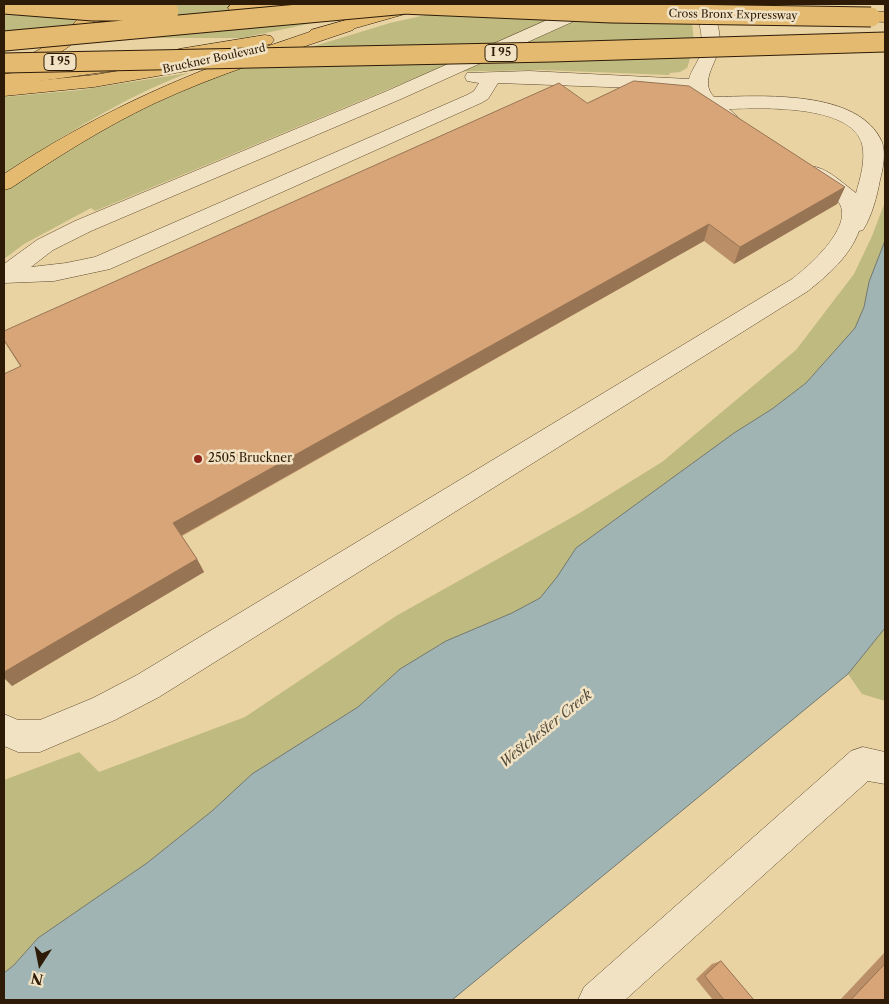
<!DOCTYPE html>
<style>
body{margin:0}
#map{position:relative;width:889px;height:1004px;overflow:hidden;background:#e9d3a2;font-family:"Libre Caslon Text",serif}
canvas{display:block}
.frame{position:absolute;inset:0;border:5px solid #2e1b07;pointer-events:none}
.north{position:absolute;left:15px;top:939px;width:50px;height:50px;-webkit-text-stroke:4px #f1e2c3;paint-order:stroke;rotate:191deg;font-size:14px;font-weight:700;line-height:20px;text-align:center;color:#2e1b07}
.north::after{content:'';display:block;margin:auto;width:18px;height:22px;background:#2e1b07;clip-path:polygon(50% 0,100% 100%,50% 72%,0 100%)}
</style>
<div id="map">
<canvas width="889" height="1004"></canvas>
<div class="frame"></div>
<div class="north">N</div>
</div>
<script>
const context = document.querySelector('canvas').getContext('2d');
context.lineJoin = 'round';
function fill(path, color) {
  context.fillStyle = color;
  context.fill(path, 'evenodd');
}
function strokePath(path, color, width, dash) {
  context.strokeStyle = color;
  context.lineWidth = width;
  context.lineCap = dash ? 'butt' : 'round';
  context.setLineDash(dash || []);
  context.stroke(path);
}
function write(font, color, halo, rows, align = 'center') {
  context.font = font + ' "Libre Caslon Text",serif';
  context.lineWidth = 5;
  context.setLineDash([]);
  context.textBaseline = 'middle';
  context.strokeStyle = halo;
  context.fillStyle = color;
  for (const [text, x, y, turn = 0] of rows) {
    context.save();
    context.translate(x, y);
    context.rotate((+turn || 0) * Math.PI / 180);
    context.textAlign = isNaN(turn) ? turn : align;
    if (halo) context.strokeText(text, 0, 0);
    context.fillText(text, 0, 0);
    context.restore();
  }
}
fill(new Path2D(`
 M4,4L80,15L72,25L4,36Z
 M108,4H402L242,38H92L97,24Z
 M475,4H687C694,31 697,41 687,68L680,72L670,73L669,75L543,70L430,72L95,211L91,208L24,244L4,259V191L62,153L113,124L206,79L390,23Z
 M188,73C122,98 63,136 4,174V97L80,90Z
 M885,202V241L869,282L864,307L855,328L806,383L772,409L734,433L576,548L557,578L540,598L512,613L446,641L400,669L358,707L252,774L212,811L147,863L38,938L14,965L4,973V780L79,752L99,772L245,717L396,616L578,514L662,462L796,350L854,274L872,236Z
 M885,628V701L862,694L848,674Z`), '#beba80');
const water = new Path2D(`
 M885,241V628L848,674L452,1000H4V973L14,965L38,938L147,863L212,811L252,774L358,707L400,669L446,641L512,613L540,598L557,577L576,548L734,433L772,409L806,383L855,328L864,307L869,282Z`);
fill(water, '#9fb4b3');
strokePath(water, '#72776e', 1);
const minor = new Path2D(`
 M583,4L604,5L601,9L401,99L91,231L53,250L31,267L66,263L95,257L467,95L474,91L479,83L467,81L465,77L467,73L529,71L689,79C691,71 696,65 699,58C706,40 698,21 695,4H711C715,16 720,29 720,42C719,62 698,80 714,97C761,96 859,89 882,142C886,153 883,169 880,180C877,196 872,216 863,230L859,231C850,256 828,275 808,291L159,697L115,720L40,752H18L4,746V714L18,720H40L93,698L137,675L792,279C808,267 858,224 837,200C829,191 816,184 806,177L803,172L806,167C823,163 842,183 856,193C860,179 866,160 862,144C851,104 761,108 729,109L738,117L735,121C716,126 698,105 690,90L498,83L488,99L481,103L110,269L54,281L4,283V264L37,240L75,221L387,91Z
 M863,747L885,752V784L868,781L625,1000H578L584,987L851,751Z`);
const major = new Path2D(`
 M402,4H420L422,6L419,10L317,39L311,38L308,34L311,30Z
 M208,56L215,58L217,62L215,66L94,87L4,96V84L94,75Z`);
const highway = new Path2D(`
 M89,4H106C86,38 57,59 21,72L112,60L119,62L121,66L119,70L4,86V74L13,73L8,72L6,68C11,60 25,58 33,53C56,41 75,26 89,4Z
 M231,4H309L306,8L300,9L237,13L231,12L228,8Z
 M871,12H885V22L865,21L862,17L865,13Z
 M347,21L353,22L356,26L353,30C286,53 217,74 153,104C103,128 57,157 11,188L4,190V174C90,117 173,79 271,45C296,37 321,27 347,21Z
 M265,35L271,36L274,40L271,44L179,61L173,59L170,55L173,51L179,49Z`);
strokePath(minor, '#5d492e', 1);
strokePath(major, '#2e1b07', 1);
strokePath(highway, '#2e1b07', 1);
fill(minor, '#f1e2c3');
fill(major, '#e4ba71');
fill(highway, '#e4ba71');
const highwayBridge = new Path2D(`
 M4,4L93,11H169
 M402,4L611,13L871,17
 M4,41L407,4
 M4,63L552,52L885,42`);
strokePath(highwayBridge, '#2e1b07', 21, []);
strokePath(highwayBridge, '#e4ba71', 19);
fill(new Path2D(`
 M587,103L845,187L837,204L734,264L704,241L182,536L197,559L204,572L12,686L20,366L4,341Z
 M885,952V1000H840Z
 M721,961L754,1000H713L696,979L712,964Z`), '#ba8e67');
fill(new Path2D(`
 M845,187L837,204L734,264L740,247Z
 M709,224L704,241L180,536L173,523Z
 M197,559L204,572L12,686L4,678V672Z`), '#977454');
const building = new Path2D(`
 M634,81L689,86L845,187L740,247L709,224L173,523L197,559L4,672V374L21,366L4,340V331L559,83L587,103Z
 M721,961L754,1000H724L705,976Z
 M885,964V1000H851Z`);
fill(building, '#d8a578');
strokePath(building, '#977454', 1);
for (const [x, y, r, color] of [
 [198,459,5,"#8f2418"]
]) {
  const dot = new Path2D();
  dot.arc(x, y, r, 0, 2 * Math.PI);
  context.fillStyle = color;
  context.fill(dot);
  strokePath(dot, '#f1e2c3', 2);
}
write('11px', '#2e1b07', '#f1e2c3', [
 ["Cross Bronx Expressway",733,15,1],
 ["Bruckner Boulevard",214,59,-12]
]);
for (const [x, y, w] of [
 [501,53,32],
 [60,62,32]
]) {
  const box = new Path2D();
  box.roundRect(x - w / 2, y - 8.5, w, 17, 4);
  context.fillStyle = '#f1e2c3';
  context.fill(box);
  strokePath(box, '#2e1b07', 1);
}
write('bold 11px', '#2e1b07', null, [
 ["I 95",501,53],
 ["I 95",60,62]
]);
write('12px', '#2e1b07', '#f1e2c3', [
 ["2505 Bruckner",208,459]
], 'left');
write('italic 14px', '#50493b', '#f1e2c3', [
 ["Westchester Creek",546,729,-39]
]);
</script>
